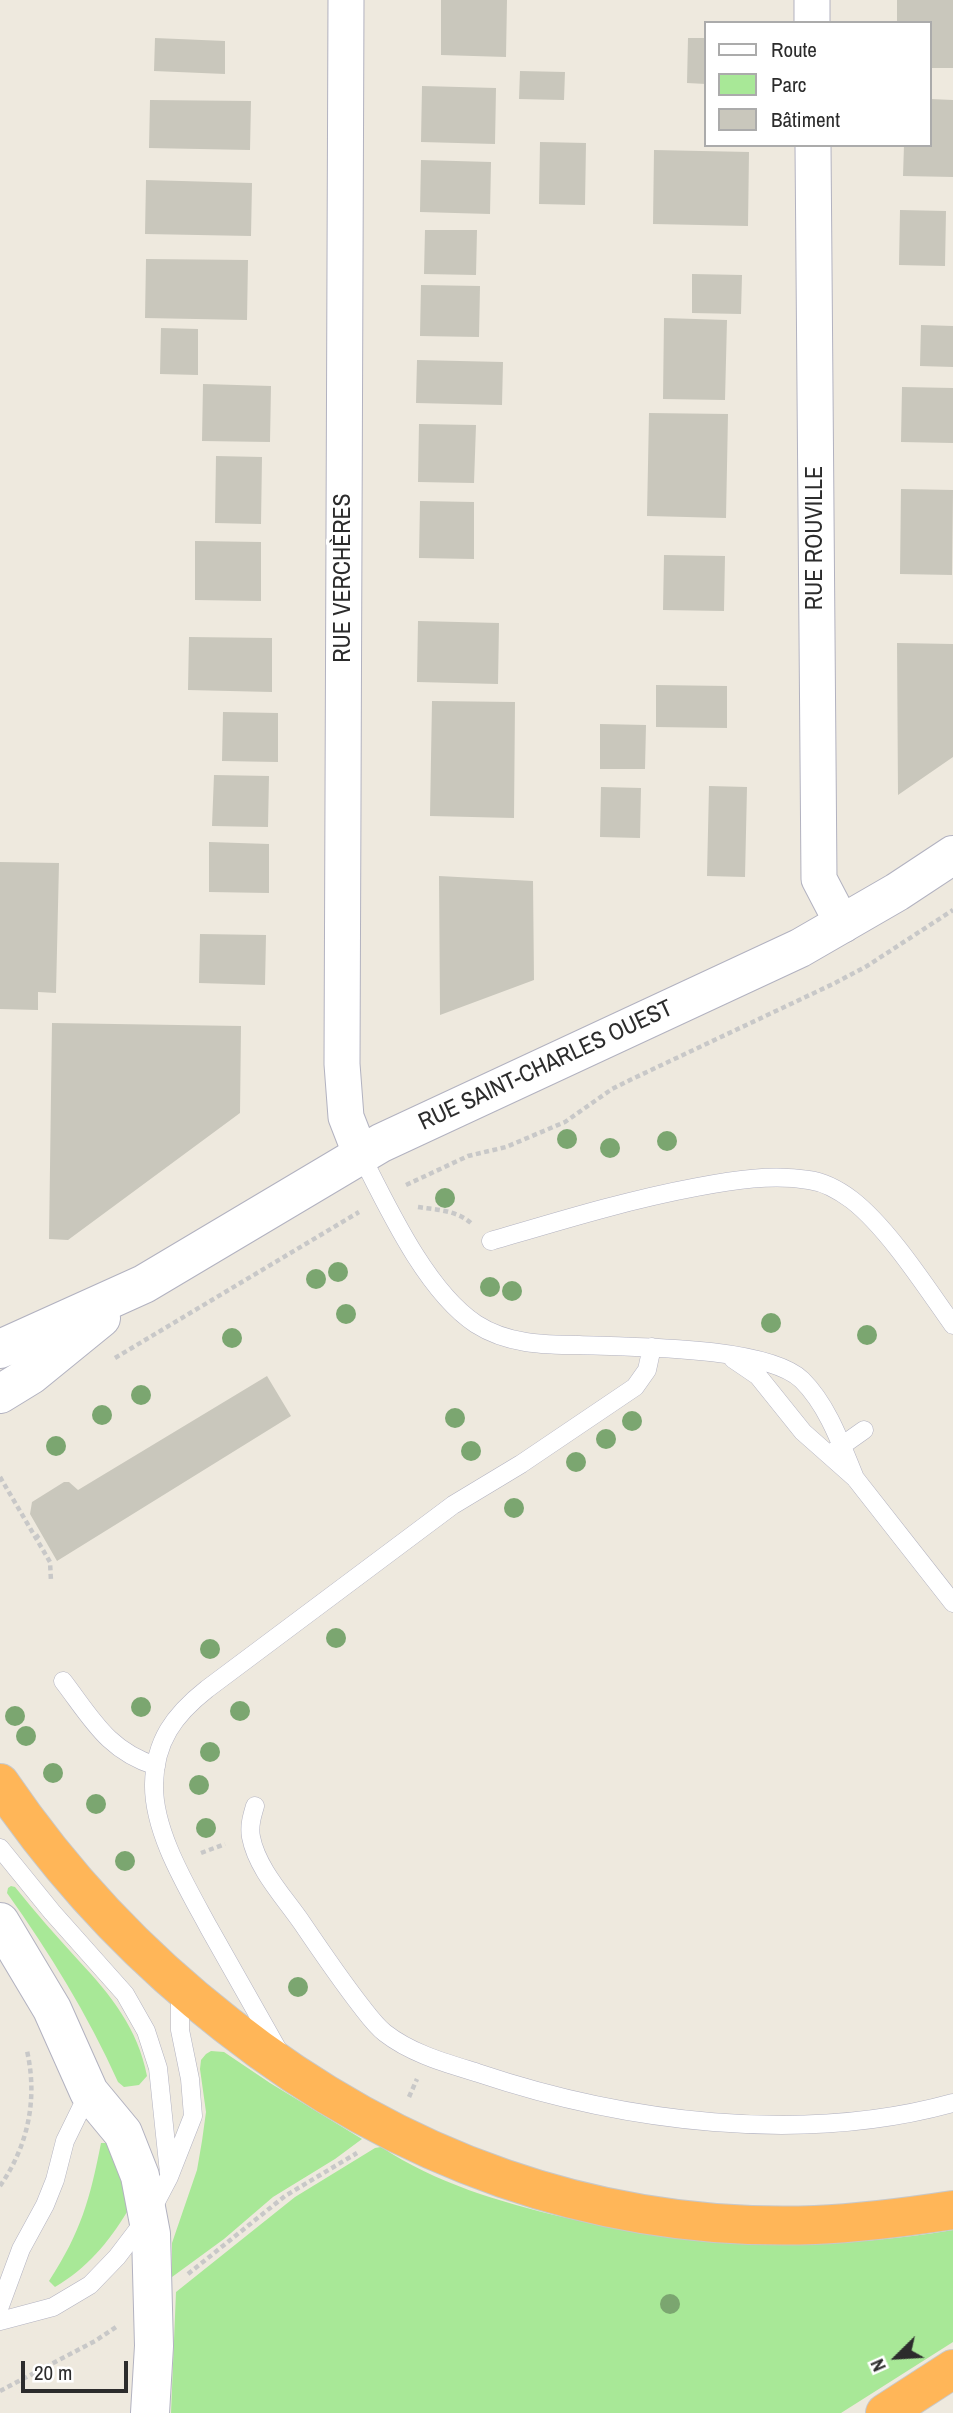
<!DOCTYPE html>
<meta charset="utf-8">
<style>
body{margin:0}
#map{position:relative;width:953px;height:2413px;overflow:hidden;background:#eee9de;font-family:"Archivo Narrow",sans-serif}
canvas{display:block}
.legend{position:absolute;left:704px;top:21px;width:228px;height:126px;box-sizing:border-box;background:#fff;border:2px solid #ababab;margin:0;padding:9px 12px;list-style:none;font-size:21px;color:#2c2c2c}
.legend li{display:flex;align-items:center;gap:14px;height:35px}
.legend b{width:35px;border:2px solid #ababab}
.north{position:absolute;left:862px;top:2322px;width:70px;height:70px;-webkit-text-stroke:5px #fff;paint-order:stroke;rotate:246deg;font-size:19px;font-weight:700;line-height:28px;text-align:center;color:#2c2c2c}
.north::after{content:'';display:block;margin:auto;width:24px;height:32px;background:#2c2c2c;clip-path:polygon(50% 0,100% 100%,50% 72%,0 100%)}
.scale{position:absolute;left:21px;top:2361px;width:107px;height:32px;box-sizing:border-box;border:4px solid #2c2c2c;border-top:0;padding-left:9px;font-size:21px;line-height:24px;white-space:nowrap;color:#2c2c2c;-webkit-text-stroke:5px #fff;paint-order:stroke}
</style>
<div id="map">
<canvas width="953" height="2413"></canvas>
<ul class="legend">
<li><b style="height:9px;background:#fff"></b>Route</li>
<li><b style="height:19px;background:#a8e897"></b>Parc</li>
<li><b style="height:19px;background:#c9c7bc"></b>Bâtiment</li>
</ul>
<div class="north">N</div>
<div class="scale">20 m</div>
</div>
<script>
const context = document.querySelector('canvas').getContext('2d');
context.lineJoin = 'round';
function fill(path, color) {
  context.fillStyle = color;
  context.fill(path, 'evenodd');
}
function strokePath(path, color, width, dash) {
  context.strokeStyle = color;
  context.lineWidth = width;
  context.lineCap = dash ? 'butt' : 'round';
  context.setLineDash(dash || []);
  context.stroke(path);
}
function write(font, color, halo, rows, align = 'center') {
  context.font = font + ' "Archivo Narrow",sans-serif';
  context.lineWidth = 7;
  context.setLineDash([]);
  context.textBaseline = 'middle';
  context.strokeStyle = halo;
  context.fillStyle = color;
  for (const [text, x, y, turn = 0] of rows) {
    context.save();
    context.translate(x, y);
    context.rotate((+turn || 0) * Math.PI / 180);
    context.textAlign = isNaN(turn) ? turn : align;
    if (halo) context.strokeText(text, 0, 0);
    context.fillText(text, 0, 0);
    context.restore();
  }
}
fill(new Path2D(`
 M11,1886L15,1887C35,1912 57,1937 79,1961C111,1995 138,2029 147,2076L139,2085L124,2087L118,2082C88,2015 49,1952 7,1893L8,1888Z
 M211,2051L224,2052L270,2083L362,2139L335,2159L273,2197L224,2239L172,2277V2243L197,2170L202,2141L206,2112L200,2069L201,2060L206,2054Z
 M101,2143H107L123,2184L127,2212C109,2242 86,2269 55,2287L49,2281C81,2232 90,2199 101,2143Z
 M381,2147C436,2183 499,2202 563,2217C694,2247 821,2252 953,2230V2342L841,2413H171L176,2292L295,2197L375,2148Z`), '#a8e897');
fill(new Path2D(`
 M441,0H507L506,57L441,55Z
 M897,0H953V68H930V23H897Z
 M155,38L225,41V74L154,71Z
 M688,38H706V84L687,83Z
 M520,71L565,72L564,100L519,99Z
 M422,86L496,88L495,144L421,142Z
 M930,99L953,100V177L903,176L904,145H930Z
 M150,100L251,101L250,150L149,148Z
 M540,142L586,143L585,205L539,204Z
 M654,150L749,152L748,226L653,224Z
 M421,160L491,162L490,214L420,212Z
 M146,180L252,183L251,236L145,234Z
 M900,210L946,211L945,266L899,265Z
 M425,230H477L476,275L424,274Z
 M146,259L248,260L247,320L145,318Z
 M692,274L742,275L741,314L692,313Z
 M421,285L480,286L479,337L420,336Z
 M664,318L727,320L725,400L663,399Z
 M921,325L953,326V367L920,366Z
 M161,328L198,329V375L160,374Z
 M417,360L503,362L502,405L416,403Z
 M203,384L271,386L270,442L202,441Z
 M902,387L953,388V443L901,442Z
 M649,413L728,414L726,518L647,516Z
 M419,424L476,425L474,483L418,482Z
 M216,456L262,457L261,524L215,523Z
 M901,489L953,490L952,575L900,574Z
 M420,501L474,502V559L419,558Z
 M195,541L261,542V601L195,600Z
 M664,555L725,556L724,611L663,610Z
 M418,621L499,623L498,684L417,682Z
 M189,637L272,638V692L188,690Z
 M897,643L953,644V757L898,795Z
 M656,685L727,686V728L656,727Z
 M432,701L515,702L514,818L430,816Z
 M223,712L278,713V762L222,761Z
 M600,724L646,725L645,769H600Z
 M214,775L269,776L268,827L212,826Z
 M709,786L747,787L745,877L707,876Z
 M601,787L641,788L640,838L600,837Z
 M209,842L269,844V893L209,892Z
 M0,862L59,863L56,993L38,992V1010L0,1009Z
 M439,876L533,881L534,980L440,1015Z
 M200,934L266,935L265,985L199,983Z
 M52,1023L241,1026L240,1113L68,1240L49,1239Z
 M267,1376L291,1416L57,1561L30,1514L32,1502L64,1482H69L78,1490Z`), '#c9c7bc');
const service = new Path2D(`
 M360,1153C387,1206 426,1291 476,1324C507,1344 543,1345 579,1345C629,1347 767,1346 802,1380C828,1406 841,1444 855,1478
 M491,1241C559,1221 627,1200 697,1187C734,1180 772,1174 809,1180C824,1182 840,1191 852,1200C888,1228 926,1287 953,1325
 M733,1359L758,1376L803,1432L855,1478L953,1603
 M833,1452L864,1430
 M63,1681C92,1719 108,1751 156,1766
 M255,1806C252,1816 249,1826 251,1837C257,1869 285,1898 302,1923C321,1951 340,1979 361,2006C368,2015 376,2026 385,2033C412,2054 446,2063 478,2073C624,2122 802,2145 953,2103
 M0,1848L52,1912L125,1994L146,2031L158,2068L169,2173
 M278,2050C255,2009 232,1969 209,1928C187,1887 153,1832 154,1784C155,1741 174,1715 207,1689L453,1505L521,1464L635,1387L647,1370L652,1347
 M0,2306L21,2249L45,2205L55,2180L65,2141L89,2092
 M0,2321L53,2307L90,2285L117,2257L149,2215L169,2177L193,2116L190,2079L180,2030V1988`);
const minor = new Path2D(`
 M346,0L342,1064L346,1117L360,1153
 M812,0V23
 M813,145L819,879L843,925`);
const tertiary = new Path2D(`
 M0,1349L144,1284L381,1143L800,948L897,892L953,855
 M0,1394L31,1375L101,1318
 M0,1922L52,2009L89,2092L123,2133L140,2176L151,2234L154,2346L150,2413`);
const motorway = new Path2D(`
 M0,1783C63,1876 138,1956 227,2025C397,2159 597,2233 815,2225C861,2223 907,2217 953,2210
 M885,2413L953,2369`);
strokePath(service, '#b2b2c0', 19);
strokePath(minor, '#b2b2c0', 37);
strokePath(tertiary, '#b2b2c0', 40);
strokePath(motorway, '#c8c8c8', 40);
strokePath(new Path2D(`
 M406,1185L468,1156L506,1147L565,1122L612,1089L630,1080L833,984L867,966L953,910
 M418,1207C437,1210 457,1210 472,1224
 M115,1358L359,1212
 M0,1477L50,1562L51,1581
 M35,1538L41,1534
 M201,1853L225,1844
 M409,2097L417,2079
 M0,2186C28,2146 38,2099 27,2051
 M188,2274L285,2196L357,2153
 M0,2391L95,2341L116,2327`), '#c8c8c8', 4.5, [5, 3.5]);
strokePath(service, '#fff', 18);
strokePath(minor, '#fff', 35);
strokePath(tertiary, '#fff', 38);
strokePath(motorway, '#ffb658', 38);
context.fillStyle = '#7ba670';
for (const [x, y] of [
 [567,1139],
 [667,1141],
 [610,1148],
 [445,1198],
 [338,1272],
 [316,1279],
 [490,1287],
 [512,1291],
 [346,1314],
 [771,1323],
 [867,1335],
 [232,1338],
 [141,1395],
 [102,1415],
 [455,1418],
 [632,1421],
 [606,1439],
 [56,1446],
 [471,1451],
 [576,1462],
 [514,1508],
 [336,1638],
 [210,1649],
 [141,1707],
 [240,1711],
 [15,1716],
 [26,1736],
 [210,1752],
 [53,1773],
 [199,1785],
 [96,1804],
 [206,1828],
 [125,1861],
 [298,1987],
 [670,2304]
]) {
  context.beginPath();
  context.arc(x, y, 10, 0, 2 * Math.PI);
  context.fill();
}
write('24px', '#2c2c2c', '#fff', [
 ["RUE ROUVILLE",816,538,-90],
 ["RUE VERCHÈRES",344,578,-90],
 ["RUE SAINT-CHARLES OUEST",546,1066,-25]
]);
</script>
